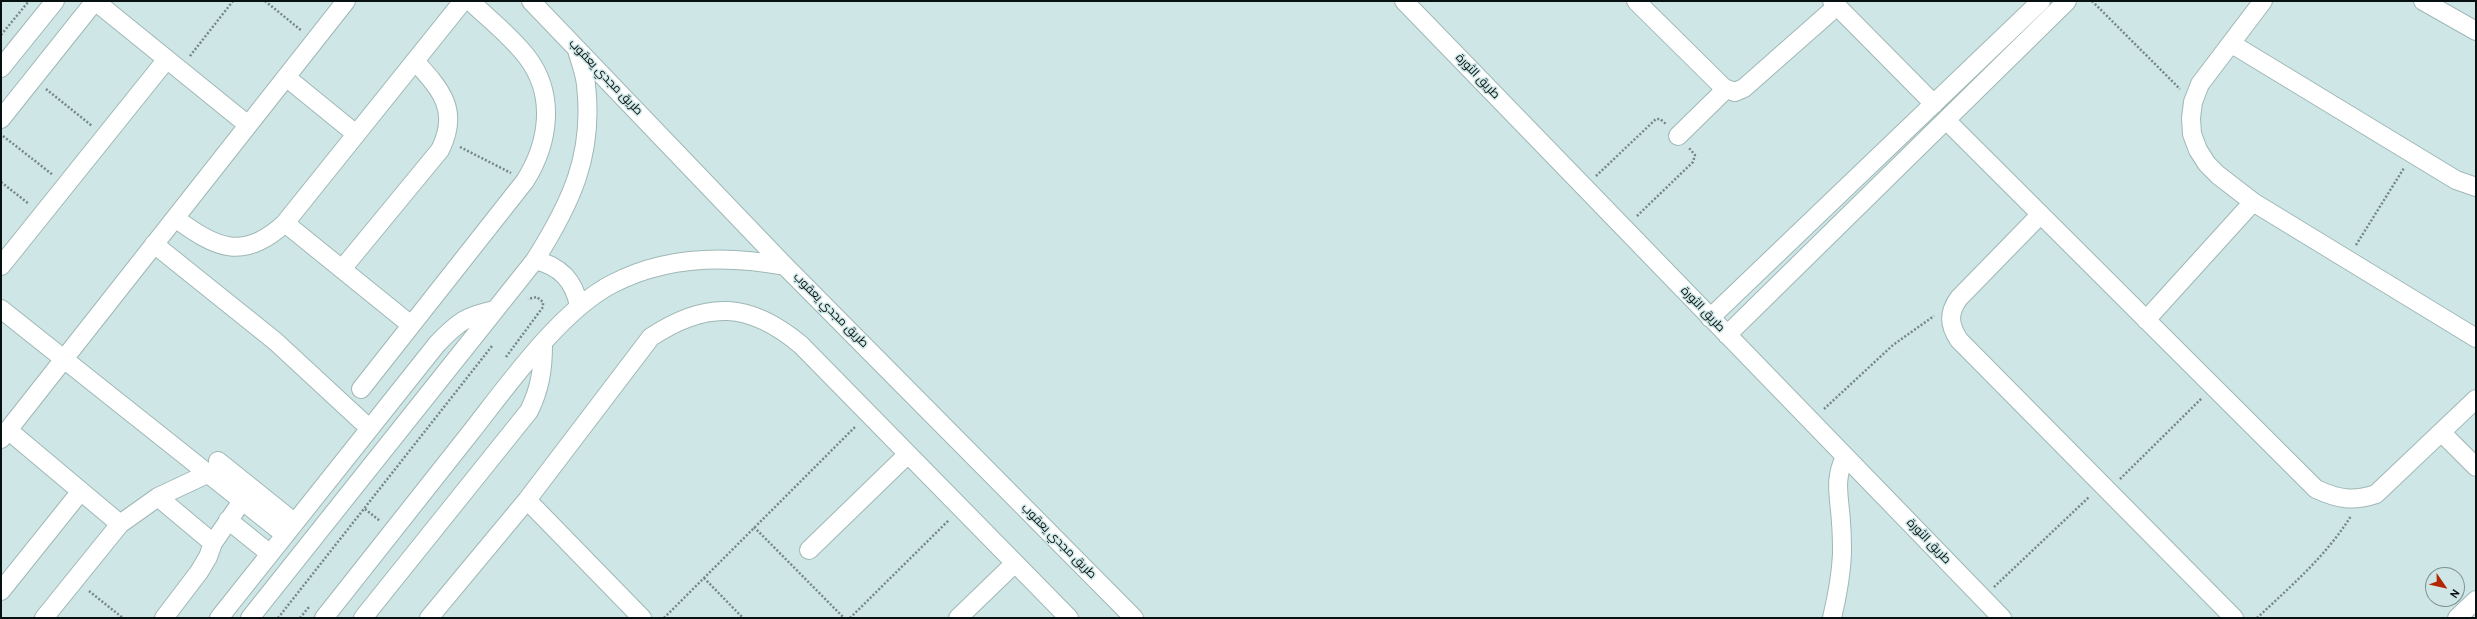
<!DOCTYPE html>
<meta charset="utf-8">
<style>
body{margin:0}
#map{position:relative;width:2477px;height:619px;overflow:hidden;background:#cee7e6;font-family:Overpass,sans-serif}
canvas{display:block}
.frame{position:absolute;inset:0;border:2px solid #081111;pointer-events:none}
.north{position:absolute;left:2425px;top:567px;width:40px;height:40px;box-sizing:border-box;background:#cee7e6;border:1px solid #7f9191;border-radius:50%;rotate:124deg;font-size:11px;font-weight:700;line-height:16px;text-align:center;color:#081111}
.north::after{content:'';display:block;margin:auto;width:14px;height:18px;background:#b22701;clip-path:polygon(50% 0,100% 100%,50% 72%,0 100%)}
</style>
<div id="map">
<canvas width="2477" height="619"></canvas>
<div class="frame"></div>
<div class="north">N</div>
</div>
<script>
const context = document.querySelector('canvas').getContext('2d');
context.lineJoin = 'round';
function strokePath(path, color, width, dash) {
  context.strokeStyle = color;
  context.lineWidth = width;
  context.lineCap = dash ? 'butt' : 'round';
  context.setLineDash(dash || []);
  context.stroke(path);
}
function write(font, color, halo, rows, align = 'center') {
  context.font = font + ' Overpass,Cairo,sans-serif';
  context.lineWidth = 3;
  context.setLineDash([]);
  context.textBaseline = 'middle';
  context.strokeStyle = halo;
  context.fillStyle = color;
  for (const [text, x, y, turn = 0] of rows) {
    context.save();
    context.translate(x, y);
    context.rotate((+turn || 0) * Math.PI / 180);
    context.textAlign = isNaN(turn) ? turn : align;
    if (halo) context.strokeText(text, 0, 0);
    context.fillText(text, 0, 0);
    context.restore();
  }
}
const minor = new Path2D(`
 M95,1L248,125
 M531,1L785,266L1134,618
 M1404,1L2002,618
 M1636,1L1724,88L1735,92L1744,88L1837,6
 M1832,1L1934,104
 M2263,1L2200,84L2193,102L2191,118L2192,134L2198,150L2207,164L2218,175L2253,202L2476,338
 M2423,1L2476,31
 M2232,44L2456,180L2476,187
 M1,68L55,1
 M286,77L356,134
 M1,119L95,1
 M1946,120L2316,489C2338,499 2353,502 2376,494L2476,399
 M1678,136L1726,89
 M2040,215L1959,298C1948,313 1949,325 1959,340L2234,618
 M175,218C216,248 243,262 285,223L463,1
 M285,223L411,325
 M154,244L275,341L369,428
 M535,260C560,266 574,280 579,306
 M1,266L167,59
 M342,269L440,150C460,110 441,90 415,61
 M1,309L284,534
 M1710,318L2041,1
 M2146,320L2253,202
 M1727,335L2067,1
 M361,389L525,181C549,143 556,95 527,57C511,36 489,19 470,1
 M8,430L120,524
 M2441,432L2476,467
 M1,439L346,1
 M218,461L294,522
 M158,497L213,543
 M527,500L642,618
 M228,520L269,553
 M809,550L908,454
 M1,591L81,491
 M44,618L120,524L158,497L207,474
 M164,618L199,572L208,557L213,543L242,501
 M219,618L437,344C457,323 467,315 495,310
 M250,618L535,260C571,203 594,155 586,85C585,73 580,61 577,50
 M324,618C373,556 422,494 471,432C508,385 560,311 612,284C667,255 727,255 785,266
 M363,618L529,411C540,389 543,369 543,345
 M429,618L527,500L651,337C707,300 750,302 801,345L1069,618
 M958,618L1015,563
 M1832,618C1837,597 1841,576 1842,554C1842,544 1842,533 1841,523C1840,498 1833,481 1845,457
 M2457,618L2476,600`);
strokePath(minor, '#9fb7b6', 20);
strokePath(new Path2D(`
 M265,1L302,31
 M2092,1L2180,89
 M1,35L29,1
 M190,56L233,1
 M46,89L92,126
 M3,136L53,175
 M460,147L511,173
 M1596,176L1656,119H1660L1666,124
 M1,182L29,204
 M1637,216L1693,162L1695,155L1689,148
 M2356,245L2404,168
 M506,357L543,307V302L537,297L528,299
 M1824,409L1893,345L1934,316
 M2120,479L2202,398
 M365,509L380,521
 M754,527L844,618
 M704,578L743,618
 M1994,587L2089,497
 M89,591L123,618
 M278,618L492,346
 M300,618L309,607
 M664,618L856,426
 M850,618L949,520
 M2257,618C2291,586 2326,556 2351,516`), '#758787', 2.5, [2, 2]);
strokePath(minor, '#fff', 18);
write('12px', '#081111', '#cee7e6', [
 ["طريق الثورة",1477,77,46],
 ["طريق مجدي يعقوب",605,78,46],
 ["طريق الثورة",1702,310,46],
 ["طريق مجدي يعقوب",830,311,45],
 ["طريق مجدي يعقوب",1058,542,45],
 ["طريق الثورة",1928,542,46]
]);
</script>
